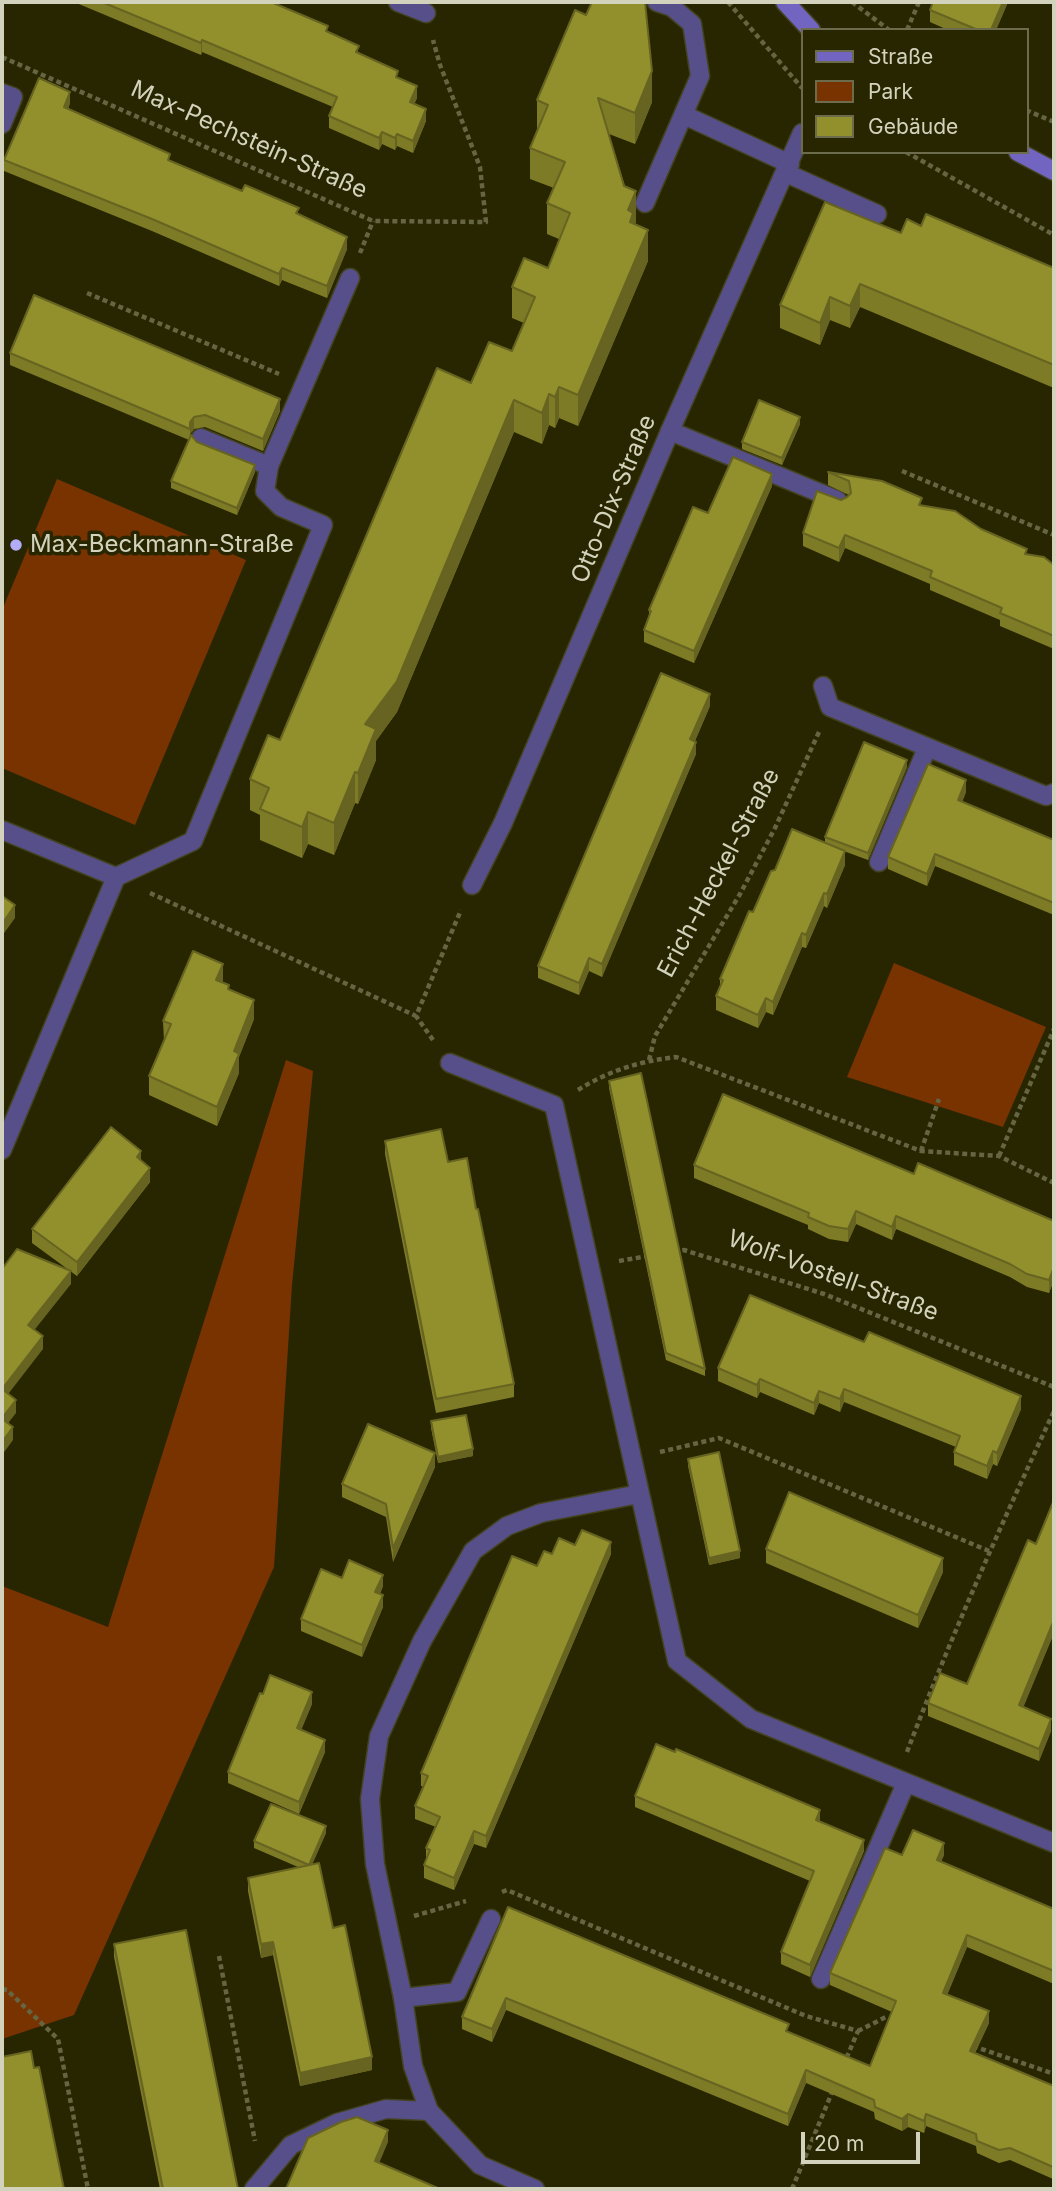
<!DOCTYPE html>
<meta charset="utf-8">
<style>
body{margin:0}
#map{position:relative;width:1056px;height:2191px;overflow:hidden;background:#282600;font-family:Inter,sans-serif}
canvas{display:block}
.frame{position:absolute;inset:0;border:4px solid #d3d3bd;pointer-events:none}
.legend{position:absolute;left:801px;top:28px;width:228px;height:126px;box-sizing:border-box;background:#282600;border:2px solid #6c6b4c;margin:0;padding:9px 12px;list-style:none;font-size:21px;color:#d3d3bd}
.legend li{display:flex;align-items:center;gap:14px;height:35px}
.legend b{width:35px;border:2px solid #6c6b4c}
.scale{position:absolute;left:801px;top:2132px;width:119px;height:32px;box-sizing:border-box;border:4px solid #d3d3bd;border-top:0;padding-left:9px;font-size:21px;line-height:24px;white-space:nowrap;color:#d3d3bd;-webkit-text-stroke:5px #282600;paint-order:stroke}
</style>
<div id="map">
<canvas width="1056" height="2191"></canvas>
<div class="frame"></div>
<ul class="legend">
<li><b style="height:9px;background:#7265c2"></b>Straße</li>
<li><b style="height:19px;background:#793300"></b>Park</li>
<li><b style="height:19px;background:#928f2d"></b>Gebäude</li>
</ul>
<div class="scale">20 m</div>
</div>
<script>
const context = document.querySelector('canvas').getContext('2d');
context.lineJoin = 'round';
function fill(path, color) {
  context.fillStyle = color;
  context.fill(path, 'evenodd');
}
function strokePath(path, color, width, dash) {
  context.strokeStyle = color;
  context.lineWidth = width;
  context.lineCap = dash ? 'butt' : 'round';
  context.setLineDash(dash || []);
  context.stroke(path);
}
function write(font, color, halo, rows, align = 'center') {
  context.font = font + ' Inter,sans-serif';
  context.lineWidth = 7;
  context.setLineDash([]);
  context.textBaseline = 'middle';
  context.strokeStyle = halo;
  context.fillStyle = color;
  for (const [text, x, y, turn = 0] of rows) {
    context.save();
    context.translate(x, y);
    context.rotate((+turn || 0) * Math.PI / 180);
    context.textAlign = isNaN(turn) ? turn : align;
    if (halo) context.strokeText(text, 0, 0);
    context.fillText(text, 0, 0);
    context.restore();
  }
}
fill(new Path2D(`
 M57,479L246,560L135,825L2,768V610Z
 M894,963L1046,1027L1003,1127L847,1077Z
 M286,1060L313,1071L292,1285L274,1567L74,2015L2,2039V1586L108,1627Z`), '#793300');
const lane = new Path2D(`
 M2,93L13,97L2,124
 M684,115L790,164
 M786,173L877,214
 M645,203L700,76L692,24L672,7L657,2
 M670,431L837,500
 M201,438L269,466
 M879,862L927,748
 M821,1979L906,1783
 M403,1998L457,1992L491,1919
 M254,2189L291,2145L337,2123L386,2109L429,2111`);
const street = new Path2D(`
 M398,2L426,13
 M823,686L830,707L1046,796L1054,793
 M2,830L116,877
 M116,877L193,841L323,525L281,507L265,491L269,466L350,278
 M472,885L503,823L670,431L802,133
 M450,1063L554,1105L677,1661L751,1719L1054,1843
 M2,1150L116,877
 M535,2189L480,2165L429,2111L413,2066L403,1998L375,1864L370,1799L379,1736L422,1641L473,1551L507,1526L541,1513L639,1494`);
const secondary = new Path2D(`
 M785,2L811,30
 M1018,152L1054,171`);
strokePath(lane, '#43421e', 21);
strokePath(street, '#43421e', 21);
strokePath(secondary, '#43421e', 21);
strokePath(new Path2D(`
 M728,2L802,88
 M852,2L889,30
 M907,30L919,2
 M2,57L373,221L486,222L480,167L440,65L433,40
 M1026,110L1054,122
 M906,152L1054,235
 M360,253L373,221
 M87,293L279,374
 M902,471L1054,535
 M150,893L416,1016
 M433,1040L416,1016L461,910
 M649,1060L655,1036L740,894L775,828L819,732
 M578,1090C608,1071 640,1061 676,1057L921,1151L999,1156L1054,1183
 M921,1151L939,1099
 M999,1156L1054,1029
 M674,1252L684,1250L824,1294L1054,1387
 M619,1261L648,1256
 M660,1452L719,1438L989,1551
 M907,1752C951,1636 1002,1523 1054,1411
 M502,1892L507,1890L806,2016L858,2031L846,2059
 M414,1916L466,1901
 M219,1956L255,2141
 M2,1989L7,1990L58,2039L88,2189
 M858,2031L886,2017L895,2020
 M973,2046L1054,2074
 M792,2189L833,2090`), '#656443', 4.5, [5, 3.5]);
strokePath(lane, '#564f89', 18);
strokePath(street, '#564f89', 18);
strokePath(secondary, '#7265c2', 18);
fill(new Path2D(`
 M74,2H271L328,32L398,78L417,98L414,104L426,121L413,153L397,146L395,150L382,144L379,150L329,128V116L333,107L202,52L201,55Z
 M933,2H1008L996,30H948L930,22V10Z
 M575,10L652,102L635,144L609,134L636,222L635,224L648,261L578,426L559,418L555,428L549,425L542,444L514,432L397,712L376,741V760L358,804L355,803L334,855L308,844L302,858L260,840V815L250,810V779L280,740L471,383L512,351L524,323L512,318V287L548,268L559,239L547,234V203L554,188L530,179V148L537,131V100Z
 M70,103L68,109L170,161L299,215L347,249L327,298L282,280L279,286L152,231L4,171V160Z
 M921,226L1054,268V388L860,307L850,328L830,320L820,345L780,328V305L901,233Z
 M10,353L280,411L263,451L205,427L194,429L190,434V436L197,442L255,472L237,515L171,488V481L189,440L10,365Z
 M800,424L782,465L742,449V442Z
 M828,472L922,506L981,529L1027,554L1054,565V649L1000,626V620L930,590V584L845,548L839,562L803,546V533L841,500L847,497L849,495L828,485Z
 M772,486L694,663L644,642V630L649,618V610L708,513Z
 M710,706L695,741L696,754L602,977L589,971L579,995L538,978V966Z
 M907,767L868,860L841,850L845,865L827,908L824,906L806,948L802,947L773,1015L766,1012L758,1028L716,1010V996L720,986V979L753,912L775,870L825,843V837Z
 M966,792L962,802L1054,840V915L935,866L927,886L888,869V857Z
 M223,983L254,1019L239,1057V1073L217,1126L149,1095V1076L164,1040L163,1021Z
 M609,1081L705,1369V1376L666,1360L609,1088Z
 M385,1141L448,1162L476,1209L514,1384V1397L436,1413L385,1154Z
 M141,1161L150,1182L77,1276L32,1243V1229Z
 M694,1165L914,1174L1054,1221V1280L1049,1293L1027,1287L1010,1277L896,1229L892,1240L856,1224L848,1242L829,1239L808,1229V1225L694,1178Z
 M718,1368L1021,1409L997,1466L993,1464L987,1479L954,1465V1452L956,1447L844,1402L840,1412L819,1403L814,1415L760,1392L757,1398L718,1381Z
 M431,1421L473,1456L438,1463L431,1428Z
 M688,1459L740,1558L709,1565L688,1466Z
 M435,1467L393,1562L386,1517L342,1497V1484Z
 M1054,1500V1633L1023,1707L1051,1731L1039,1761L928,1716V1703L967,1684L1036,1544Z
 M575,1545L611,1554L486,1848L474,1844L454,1890L424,1878V1865L426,1859V1848L436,1827L415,1819V1806L423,1786H421V1773L537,1566L552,1554Z
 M766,1549L943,1572L918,1628L766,1563Z
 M342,1578L383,1586L380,1594L383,1607L362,1657L301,1631V1619Z
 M312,1704L301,1730L325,1752L299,1814L228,1783V1772Z
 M635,1796L820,1821L864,1851L810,1977L781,1964V1952L810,1881L635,1807Z
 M326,1833L312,1864L333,1928L372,2070L300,2086L273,1955L261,1958L248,1891V1878L298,1867L254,1848V1841Z
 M902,1855H944L941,1861L1054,1909V1984L967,1947L947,1995L989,2023L975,2053L1054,2086V2183L1053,2179L1010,2160L999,2163L977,2153L976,2146L926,2126L924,2133L908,2127L902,2131L875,2119L874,2112L806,2083L788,2126L506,2010L492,2042L462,2029V2017L508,1907L789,2032L870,2066L892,2012L830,1985V1973Z
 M114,1944L238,2189H160L114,1957Z`), '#7e7b27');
fill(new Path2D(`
 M1003,2H1008L996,30H991Z
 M202,40V52L201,55V43Z
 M652,71V102L635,144V113Z
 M417,86V98L410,114V102Z
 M70,92V103L64,119V107Z
 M426,109V121L413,153V141Z
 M382,132V144L379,150V138Z
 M397,134V146L395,150V138Z
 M636,191V222L633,228V244L628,210Z
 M648,230V261L578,426V395Z
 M347,237V249L327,298V286Z
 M282,268V280L279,286V274Z
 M860,284V307L850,328V306Z
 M830,297V320L820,345V323Z
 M559,387V418L555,428V397Z
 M549,394V425L542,444V413Z
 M280,399V411L263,451V439Z
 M514,400V432L397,712L376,741V760L358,804V773L365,724Z
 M194,417V429L190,434V422Z
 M800,417V424L782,465V458Z
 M255,465V472L237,515V508Z
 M772,474V486L694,663V651Z
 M845,535V548L839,562V548Z
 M710,694V706L690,752V739Z
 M696,742V754L602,977V964Z
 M907,760V767L868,860V853Z
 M355,772V803L334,855V823Z
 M966,780V792L958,812V800Z
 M308,812V844L302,858V827Z
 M845,851V865L827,908V894Z
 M935,854V866L927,886V874Z
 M824,893V906L806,948V935Z
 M15,905V918L2,936V924Z
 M802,933V947L773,1015V1002Z
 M589,958V971L579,995V983Z
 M223,964V983L216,980Z
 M766,998V1012L758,1028V1015Z
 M254,1000V1019L239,1057V1073L217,1126V1107L234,1051Z
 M141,1151V1164L137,1157Z
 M150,1168V1182L77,1276V1262Z
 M856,1211V1224L848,1242V1229Z
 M896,1216V1229L892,1240V1227Z
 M1054,1267V1280L1049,1293V1280Z
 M71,1271V1284L28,1338V1325Z
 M43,1336V1349L2,1402V1389Z
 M760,1379V1392L757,1398V1385Z
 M844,1389V1402L840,1412V1399Z
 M819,1391V1403L814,1415V1403Z
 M1021,1396V1409L997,1466V1453Z
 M16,1400V1413L2,1431V1418Z
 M13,1427V1440L2,1455V1442Z
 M473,1449V1456L438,1463V1457Z
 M993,1451V1464L987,1479V1466Z
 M435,1453V1467L393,1562V1548Z
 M611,1542V1554L486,1848V1836Z
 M740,1551V1558L709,1565V1558Z
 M943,1558V1572L918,1628V1615Z
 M383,1575V1586L375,1604V1592Z
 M383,1595V1607L362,1657V1645Z
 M1054,1620V1633L1019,1718V1705Z
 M312,1692V1704L297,1740V1728Z
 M1051,1719V1731L1039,1761V1749Z
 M325,1740V1752L299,1814V1802Z
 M820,1810V1822L816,1820Z
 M326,1826V1833L309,1872V1865Z
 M474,1831V1844L454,1890V1878Z
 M864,1840V1851L810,1977V1965Z
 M944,1843V1855L937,1872V1860Z
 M967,1935V1947L943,2005V1993Z
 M273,1942V1955L261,1958V1944Z
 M506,1998V2010L492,2042V2029Z
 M989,2011V2023L970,2063V2051Z
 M372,2057V2070L300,2086V2073Z
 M806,2070V2083L788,2126V2114Z
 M908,2114V2127L902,2131V2119Z
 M926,2114V2126L924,2133V2121Z
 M388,2130V2142L375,2173V2161Z`), '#666420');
const building = new Path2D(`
 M102,2H271L328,26L326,31L359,46L356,52L398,71L396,77L417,86L410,102L426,109L413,141L397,134L395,138L382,132L379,138L329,116L337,97L202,40L201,43Z
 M592,2H645L652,71L635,113L598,98L624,186L636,191L628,210L633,213L630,222L648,230L578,395L559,387L555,397L549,394L542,413L514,400L397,681L365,724L376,729L358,773L355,772L334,823L308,812L302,827L260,809L269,788L250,779L268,735L280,740L437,368L471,383L489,342L512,351L535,297L512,287L524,258L548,268L570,213L547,203L565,162L530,148L548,105L537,100L575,10L586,15Z
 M933,2H1003L991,30H978L930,10Z
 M39,78L70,92L64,107L170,154L168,160L242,191L245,185L299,208L296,213L347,237L327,286L282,268L279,274L152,219L4,160Z
 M825,202L901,233L907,219L921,226L926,214L1054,268V365L860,284L850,306L830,297L820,323L780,305Z
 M34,295L280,399L263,439L205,415L194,417L190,422V429L10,353Z
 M759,400L800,417L782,458L742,442Z
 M191,435L197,442L255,465L237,508L171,481Z
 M733,457L772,474L694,651L644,630L651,611L649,610L693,507L708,513Z
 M828,472L882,481L922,498L919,505L955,511L981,529L1027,549L1025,554L1044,557L1054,565V636L1000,613L1002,608L930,577L932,571L845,535L839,548L803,533L817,491L841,500L847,497L851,493L849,481Z
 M661,673L710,694L690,739L696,742L602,964L589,958L579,983L538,966Z
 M864,742L907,760L868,853L825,837Z
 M928,764L966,780L958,800L1054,840V903L935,854L927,874L888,857Z
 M792,829L845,851L827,894L824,893L806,935L802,933L773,1002L766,998L758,1015L716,996L723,980L720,979L749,911L753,912L771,871L775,870Z
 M2,896L15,905L2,924Z
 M193,951L223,964L216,980L229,985L228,989L254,1000L234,1051L239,1054L217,1107L149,1076L171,1024L163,1021Z
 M641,1073L705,1369L666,1353L609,1081Z
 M723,1094L914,1174L918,1163L1054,1221V1267L1049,1280L1027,1274L1010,1264L896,1216L892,1227L856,1211L848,1229L829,1226L808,1217L809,1213L694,1165Z
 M111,1127L141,1151L137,1157L150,1168L77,1262L32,1229Z
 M441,1129L448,1162L467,1158L476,1209H478L514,1384L436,1399L385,1141Z
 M17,1249L71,1271L28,1325L43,1336L2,1389L16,1400L2,1418V1269Z
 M750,1295L864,1342L869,1332L1021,1396L997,1453L993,1451L987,1466L954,1452L960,1436L844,1389L840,1399L819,1391L814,1403L760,1379L757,1385L718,1368Z
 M466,1415L473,1449L438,1457L431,1421Z
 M2,1419L13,1427L2,1442Z
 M368,1424L435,1453L393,1548L386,1504L342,1484Z
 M719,1452L740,1551L709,1558L688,1459Z
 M789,1492L943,1558L918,1615L766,1549Z
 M1054,1500V1620L1019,1705L1051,1719L1039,1749L928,1703L940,1673L967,1684L1028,1540L1036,1544Z
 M582,1530L611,1542L486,1836L474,1831L454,1878L424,1865L430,1850L426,1848L440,1817L415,1806L428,1776L421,1773L512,1556L537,1566L544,1551L552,1554L559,1538L575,1545Z
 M349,1560L383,1575L375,1592L383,1595L362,1645L301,1619L321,1569L342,1578Z
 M270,1675L312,1692L297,1728L325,1740L299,1802L228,1772L260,1693L263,1694Z
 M656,1744L675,1752L676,1749L820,1810L816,1820L864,1840L810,1965L781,1952L814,1871L635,1796Z
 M271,1804L326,1826L309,1865L254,1841Z
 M913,1830L944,1843L937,1860L1054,1909V1971L967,1935L943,1993L989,2011L970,2051L1054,2086V2171L1053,2167L1010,2148L999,2150L977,2141L976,2134L926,2114L924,2121L908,2114L902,2119L875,2107L874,2100L806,2070L788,2114L506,1998L492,2029L462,2017L508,1907L789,2024L786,2031L870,2066L896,2001L830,1973L885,1848L902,1855Z
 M319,1863L333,1928L345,1925L372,2057L300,2073L273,1942L261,1944L248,1878Z
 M186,1930L238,2189H163L114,1944Z
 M31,2051L34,2068L39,2067L64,2189H2V2057Z
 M357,2117L388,2130L375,2161L440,2189H286L308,2138L341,2122Z`);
fill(building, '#928f2d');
strokePath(building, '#666420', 2);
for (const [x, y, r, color] of [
 [16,545,7,"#b3acf9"]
]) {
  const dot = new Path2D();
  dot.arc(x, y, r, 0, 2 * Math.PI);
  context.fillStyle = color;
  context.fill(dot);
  strokePath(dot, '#282600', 2.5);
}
write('24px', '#d3d3bd', '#282600', [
 ["Max-Pechstein-Straße",249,140,24],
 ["Otto-Dix-Straße",614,499,-67],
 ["Erich-Heckel-Straße",719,873,-62],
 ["Wolf-Vostell-Straße",833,1276,20]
]);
write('24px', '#d3d3bd', '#282600', [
 ["Max-Beckmann-Straße",30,545]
], 'left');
</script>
